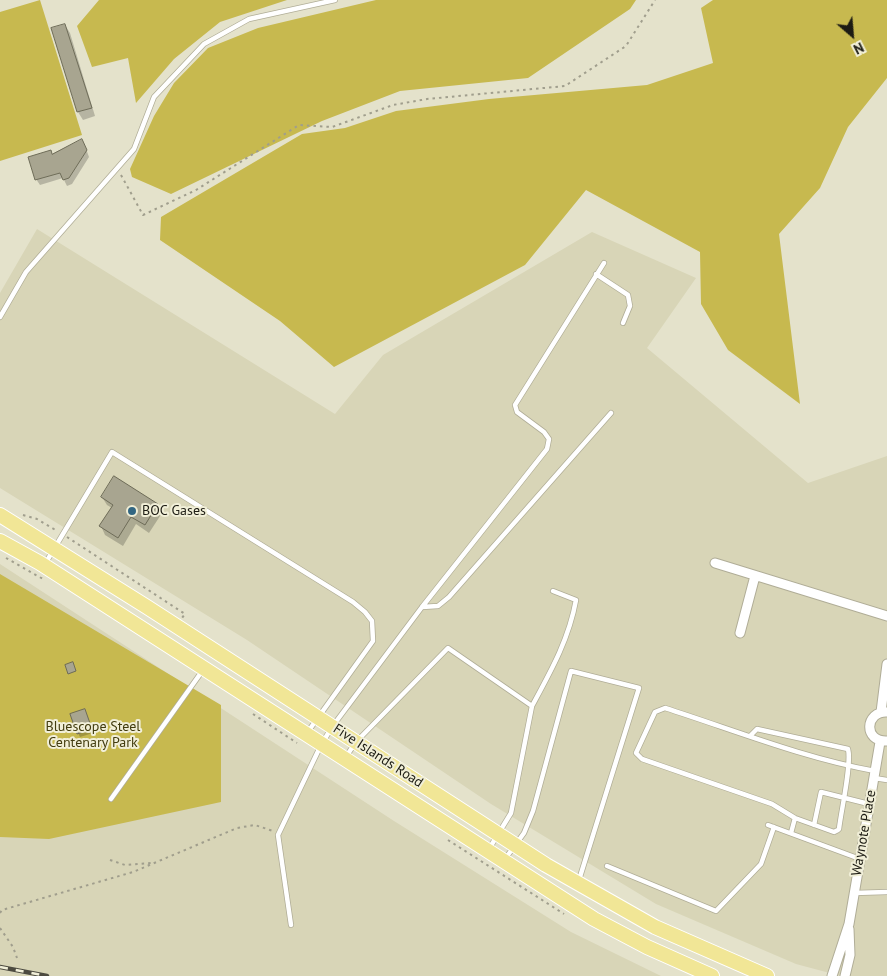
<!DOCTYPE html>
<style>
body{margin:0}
#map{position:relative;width:887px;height:976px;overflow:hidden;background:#e4e2cb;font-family:"PT Sans",sans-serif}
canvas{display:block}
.north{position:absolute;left:827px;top:10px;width:50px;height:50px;-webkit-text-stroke:4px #f1efd8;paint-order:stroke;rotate:153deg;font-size:14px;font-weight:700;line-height:20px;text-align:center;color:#1c1b13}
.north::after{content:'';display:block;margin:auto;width:18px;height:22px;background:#1c1b13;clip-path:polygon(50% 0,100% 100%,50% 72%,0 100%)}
</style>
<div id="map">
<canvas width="887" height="976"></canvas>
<div class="north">N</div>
</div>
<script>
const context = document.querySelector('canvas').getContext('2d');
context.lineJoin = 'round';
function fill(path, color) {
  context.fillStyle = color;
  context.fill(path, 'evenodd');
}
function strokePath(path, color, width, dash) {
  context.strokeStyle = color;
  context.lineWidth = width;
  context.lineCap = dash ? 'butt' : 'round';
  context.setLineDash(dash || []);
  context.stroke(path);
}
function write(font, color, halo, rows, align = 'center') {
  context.font = font + ' "PT Sans",sans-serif';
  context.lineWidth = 4;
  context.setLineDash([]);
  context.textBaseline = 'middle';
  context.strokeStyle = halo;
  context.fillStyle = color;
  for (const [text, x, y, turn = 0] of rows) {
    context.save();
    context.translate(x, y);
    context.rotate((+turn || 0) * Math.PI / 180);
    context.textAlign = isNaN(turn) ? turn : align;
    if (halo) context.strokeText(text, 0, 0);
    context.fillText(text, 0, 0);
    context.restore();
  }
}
fill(new Path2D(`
 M37,229L335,414L383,355L592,232L696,278L647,348L808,483L887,456V976H841L796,964L656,904L491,804L247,640L0,488V293Z
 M0,564L394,821L571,932L661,976H0Z`), '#d8d5b7');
fill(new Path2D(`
 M40,0L82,135L0,161V12Z
 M99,0H287L220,22L174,59L136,103L128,58L92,67L77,26Z
 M376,0H636L630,9L528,78L400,91L322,121L171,194L132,177L130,169L154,116L174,83L208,48L258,28Z
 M713,0H887V78L848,127L820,188L779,234L800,404L728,350L701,304L700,252L586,190L525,265L334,367L280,321L160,240L161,217L302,134L345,128L396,111L489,99L647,85L713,63L701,8Z
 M0,574L221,705V802L49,839L0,837Z`), '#c7b94f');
fill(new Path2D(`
 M65,25L70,33L95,116L83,120L78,112Z
 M85,146L89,157L72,184L67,186L63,178L40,185L36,179L52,155Z
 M102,497L157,505L162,513L149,533L136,524L123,546L105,535L101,526L112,508L107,505Z
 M85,711L93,733L80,737L78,733Z`), '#0003');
const building = new Path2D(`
 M65,24L92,108L77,112L51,28Z
 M82,139L87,150L69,178L63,180L60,173L35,180L28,157L51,150L52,154Z
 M114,476L158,504L145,525L131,517L118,538L99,526L113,505L101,497Z
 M73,662L76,671L68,674L65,665Z
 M85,709L92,729L77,734L70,714Z`);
fill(building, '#a8a590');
strokePath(building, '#6e6c58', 1);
const lane = new Path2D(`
 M596,274L628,295L630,306L623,323
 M0,317L26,272L134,149L154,97L204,44L249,19L335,0
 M45,564L112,452L353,602L365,612L372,621L373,641L307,733
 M422,607L438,606L449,597L611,413
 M532,706C551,671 569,639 576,600L553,591
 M750,736L757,729L848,749C852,764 841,811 839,829L838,830L834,832L795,818L772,804L642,759L636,753L655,712L665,708C734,730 803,758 875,771
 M345,758L356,742L448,648L532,706L511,813L489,849
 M874,778L887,780
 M111,799L203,670
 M768,825L860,859
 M814,825L821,792L869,804
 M791,833L795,818
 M505,859L524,833L533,811L571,671L639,688L579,880
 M607,866L716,911L761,864L774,827
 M854,893L887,892
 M291,925L278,835L321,745L332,727L422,607L547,449L549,439L544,432L517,412L515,405L604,263`);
const street = new Path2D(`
 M715,563L887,616
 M740,633L755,576
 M881,712L887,664
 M887,712C865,711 863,742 887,741
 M832,976L849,924L880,742
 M845,976L850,955L849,929`);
const primary = new Path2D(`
 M0,515L147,607L546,865L655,927L767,976
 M0,541L40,563L594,919L647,947L712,976`);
strokePath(lane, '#b0ad97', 6);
strokePath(street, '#b0ad97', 11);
strokePath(primary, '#fff', 16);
strokePath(new Path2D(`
 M121,175L143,215L196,190L299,125L332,127L393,105L427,99L565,86L626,46L655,0
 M23,515L37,519L57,531
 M67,537L185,614L182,618
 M6,558L43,579
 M253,714L297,743
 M448,840L564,914
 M110,860L125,865L151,863
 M0,913L2,910L133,872L237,828L255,825L273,831
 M0,928L13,947L17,958`), '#a09e8d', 2, [2.5, 4]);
strokePath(lane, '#fff', 4.5);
strokePath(street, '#fff', 9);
strokePath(primary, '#f1e696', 14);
const rail = new Path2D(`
 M0,967L47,976`);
strokePath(rail, '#4d4b40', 4.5);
strokePath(rail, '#f1efd8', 2.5, [8]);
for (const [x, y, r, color] of [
 [132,511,5,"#326682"]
]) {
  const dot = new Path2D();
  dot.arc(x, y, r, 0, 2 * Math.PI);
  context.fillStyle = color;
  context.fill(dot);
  strokePath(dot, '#f1efd8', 2);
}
write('14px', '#1c1b13', '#f1efd8', [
 ["BOC Gases",142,511]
], 'left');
write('14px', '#423c0f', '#f1efd8', [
 ["Bluescope Steel",93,727],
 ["Centenary Park",93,743]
]);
write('14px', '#1c1b13', '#f1efd8', [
 ["Five Islands Road",378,756,33],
 ["Waynote Place",864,833,-80]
]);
</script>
